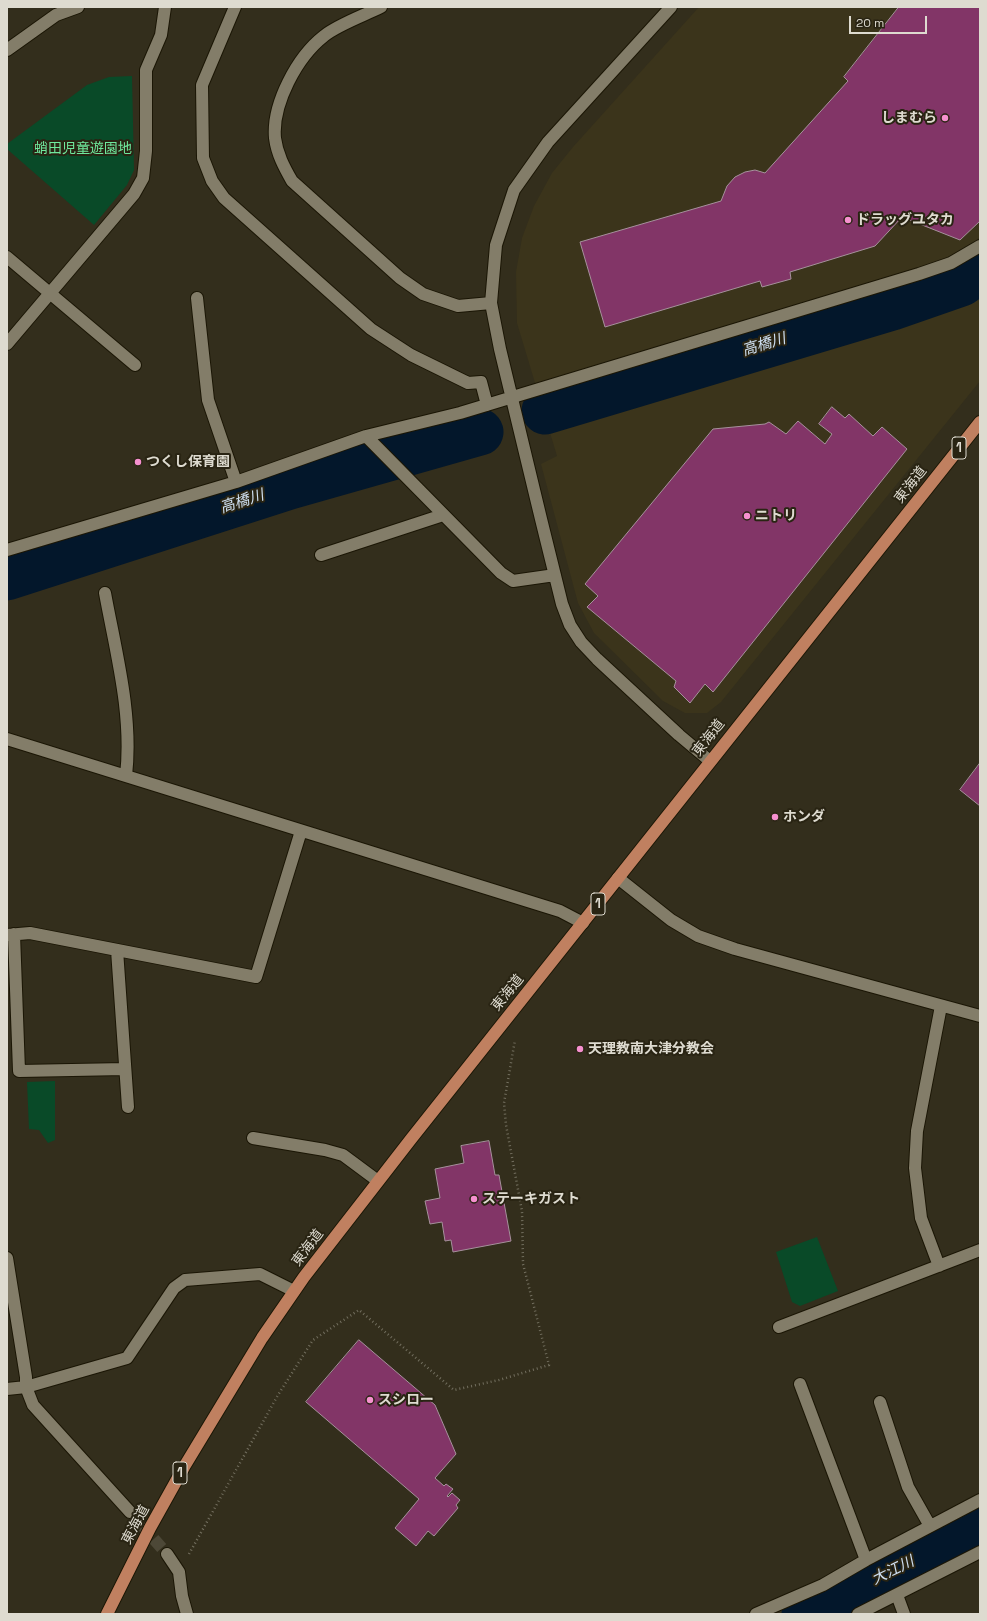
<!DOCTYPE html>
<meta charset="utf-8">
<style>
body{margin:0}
#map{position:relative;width:987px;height:1621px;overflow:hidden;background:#332e1c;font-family:"Space Grotesk",sans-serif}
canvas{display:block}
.frame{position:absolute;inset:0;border:8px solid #dedbd0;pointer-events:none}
.scale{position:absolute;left:849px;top:16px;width:78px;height:18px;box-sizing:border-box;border:2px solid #dedbd0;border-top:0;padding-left:5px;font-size:12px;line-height:14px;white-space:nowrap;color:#dedbd0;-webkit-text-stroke:3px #292413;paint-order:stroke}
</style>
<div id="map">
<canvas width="987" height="1621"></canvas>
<div class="frame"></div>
<div class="scale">20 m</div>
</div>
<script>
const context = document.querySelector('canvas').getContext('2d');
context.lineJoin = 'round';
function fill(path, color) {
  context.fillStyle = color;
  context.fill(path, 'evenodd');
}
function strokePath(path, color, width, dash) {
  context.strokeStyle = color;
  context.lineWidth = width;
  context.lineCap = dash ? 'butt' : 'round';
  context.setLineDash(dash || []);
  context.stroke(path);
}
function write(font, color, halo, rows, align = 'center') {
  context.font = font + ' "Space Grotesk","Noto Sans JP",sans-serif';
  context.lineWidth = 4;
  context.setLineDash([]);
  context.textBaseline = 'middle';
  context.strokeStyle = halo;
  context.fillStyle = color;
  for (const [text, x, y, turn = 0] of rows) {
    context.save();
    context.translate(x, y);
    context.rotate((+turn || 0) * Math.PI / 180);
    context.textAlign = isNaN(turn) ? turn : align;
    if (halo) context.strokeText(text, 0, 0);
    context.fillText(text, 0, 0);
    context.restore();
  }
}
fill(new Path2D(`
 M699,7H980V237L970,246L980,289V381L721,702L707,713H685L663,701L594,633L578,603L541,464L557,456L517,323L516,272L522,238L534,206L552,173L573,147Z`), '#3b341b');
fill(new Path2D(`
 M132,76L134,170L127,185L94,225L7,149V144L87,85L109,77Z
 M55,1081V1140L48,1143L39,1130L29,1129L27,1082Z
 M817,1237L838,1291L800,1306L792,1302L776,1252Z`), '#094a28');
strokePath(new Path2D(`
 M545,411L892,307L961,283L980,270
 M7,577L290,486L480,432
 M805,1614L980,1529`), '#03172b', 47);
const building = new Path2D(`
 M899,7H980V221L960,240L902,217L875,246L790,272L791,279L762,287L760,281L605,327L580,242L721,201L727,186L735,177L745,172L755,170L765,173L848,81L844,77Z
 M832,407L845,418L849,414L873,436L882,427L907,449L713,692L705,684L690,703L674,687L676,681L587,607L598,596L585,584L713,429L765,424L769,422L786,434L798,421L825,444L832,434L819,424Z
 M980,763V806L960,790Z
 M489,1141L495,1175H499L511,1241L453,1252L451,1240L445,1241L442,1222L430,1224L425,1201L440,1198L435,1169L464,1163L461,1146Z
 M359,1340L435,1405L456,1454L435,1478L444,1486L446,1484L453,1489L447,1496L448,1497L452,1493L460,1500L456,1505L458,1508L434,1536L428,1531L416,1546L395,1528L419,1499L306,1402Z`);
fill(building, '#823567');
strokePath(building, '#a6919c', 1);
strokePath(new Path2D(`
 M130,1512L167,1554`), '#4d4837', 12, [12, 6]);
const minor = new Path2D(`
 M235,7L202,85L203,158L212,181L224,198L371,329L411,355L468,383L481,382L487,405
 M381,7C365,15 337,25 324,36C297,57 272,104 275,138C277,154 284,167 292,181L400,278L423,294L458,306L491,303
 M671,7L548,142L514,190L496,245L491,303L500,349L541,519L562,604L570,625L581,642L597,659L679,735L710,761
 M7,50L56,15L78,7
 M7,257L135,365
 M197,298L208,400L236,482
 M7,344L134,194L143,178L146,151V70L161,35L165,7
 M366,436L460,413L919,274L951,263L980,246
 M7,550L236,482L366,436L501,573L513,581L555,575
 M321,555L443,515
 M105,593C116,653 133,715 126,776
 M7,739L560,911L583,923
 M618,878L671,920L698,936L735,949L980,1016
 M14,934L19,1071L125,1069
 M7,935L30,933L256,977L301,831
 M117,950L128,1107
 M253,1138L325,1150L343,1155L378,1181
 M7,1258L26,1377V1387L33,1405L130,1512
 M939,1266L921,1218L915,1168L917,1131L941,1006
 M779,1327L980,1250
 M800,1384L866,1560
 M7,1389L26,1387L127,1358L174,1288L185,1280L260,1274L294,1291
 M880,1402L908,1487L930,1526
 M167,1554L179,1572L182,1596L187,1614
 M897,1595L904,1614
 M756,1614L823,1585L866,1560L980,1500
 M858,1614L980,1552`);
const highway = new Path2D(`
 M107,1614L150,1528L184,1467L262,1338L304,1277L411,1139L980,422`);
strokePath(minor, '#1b1605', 14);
strokePath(highway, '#1b1605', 14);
strokePath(new Path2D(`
 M189,1554L278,1395L313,1340L359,1310L454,1390L499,1380L549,1365L523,1264L522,1211L506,1125L504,1103L515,1040`), '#736f5f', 2.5, [1, 3]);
strokePath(minor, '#837d69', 12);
strokePath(highway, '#c08060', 12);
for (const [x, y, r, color] of [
 [945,118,4,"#f690cf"],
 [848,220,4,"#f690cf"],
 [138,462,4,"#f690cf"],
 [747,516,4,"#f690cf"],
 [775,817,4,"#f690cf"],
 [580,1049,4,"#f690cf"],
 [474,1199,4,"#f690cf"],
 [370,1400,4,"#f690cf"]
]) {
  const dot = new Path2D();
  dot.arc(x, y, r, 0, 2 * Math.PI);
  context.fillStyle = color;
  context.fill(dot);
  strokePath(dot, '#292413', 1.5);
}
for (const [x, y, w] of [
 [959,448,14],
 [598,904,14],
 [180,1473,14]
]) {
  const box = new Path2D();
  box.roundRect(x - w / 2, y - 11, w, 22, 3);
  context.fillStyle = '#292413';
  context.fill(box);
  strokePath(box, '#dedbd0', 1);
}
write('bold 13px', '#dedbd0', null, [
 ["1",959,448],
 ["1",598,904],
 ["1",180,1473]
]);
write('bold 14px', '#dedbd0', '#292413', [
 ["しまむら",937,118,"right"],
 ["ドラッグユタカ",856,220],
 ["つくし保育園",146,462],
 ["ニトリ",755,516],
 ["ホンダ",783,817],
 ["天理教南大津分教会",588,1049],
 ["ステーキガスト",482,1199],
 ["スシロー",378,1400]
], 'left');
write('14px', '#6fe89d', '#292413', [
 ["蛸田児童遊園地",83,149]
]);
write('14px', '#dedbd0', '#292413', [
 ["東海道",911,485,-52],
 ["東海道",709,738,-52],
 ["東海道",508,993,-51],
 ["東海道",308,1248,-53],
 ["東海道",136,1525,-62]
]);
write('italic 15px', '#cfe0f2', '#292413', [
 ["高橋川",764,345,-17],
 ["高橋川",242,502,-18],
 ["大江川",893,1571,-26]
]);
</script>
